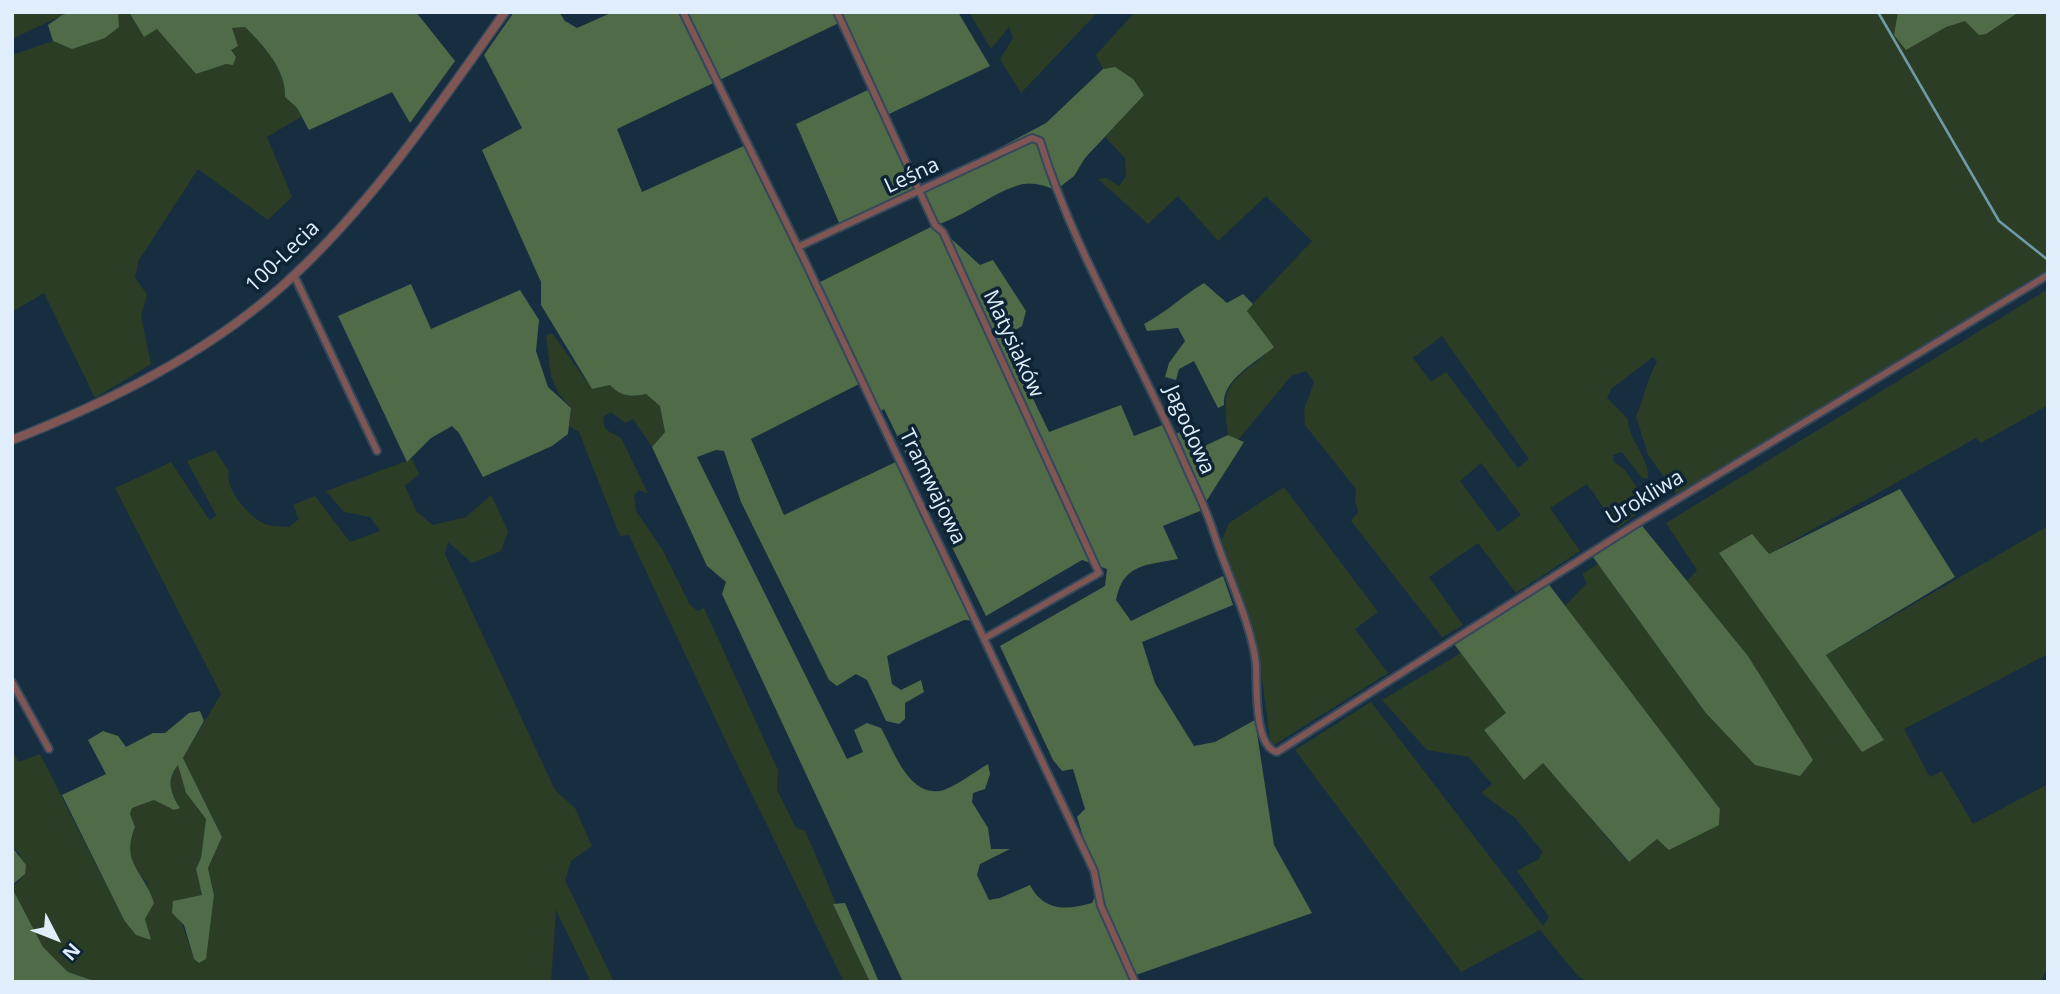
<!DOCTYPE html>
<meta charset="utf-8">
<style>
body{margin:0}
#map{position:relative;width:2060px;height:994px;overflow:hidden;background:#172e41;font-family:"Open Sans",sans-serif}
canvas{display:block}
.frame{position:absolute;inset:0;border:14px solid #e0eefb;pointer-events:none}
.north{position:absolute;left:21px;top:903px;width:70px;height:70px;-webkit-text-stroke:5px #0d2436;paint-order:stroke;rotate:132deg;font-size:19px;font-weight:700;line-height:28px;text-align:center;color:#e0eefb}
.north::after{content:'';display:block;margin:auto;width:24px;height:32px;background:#e0eefb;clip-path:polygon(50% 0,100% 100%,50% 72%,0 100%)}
</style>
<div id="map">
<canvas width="2060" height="994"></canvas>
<div class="frame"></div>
<div class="north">N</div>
</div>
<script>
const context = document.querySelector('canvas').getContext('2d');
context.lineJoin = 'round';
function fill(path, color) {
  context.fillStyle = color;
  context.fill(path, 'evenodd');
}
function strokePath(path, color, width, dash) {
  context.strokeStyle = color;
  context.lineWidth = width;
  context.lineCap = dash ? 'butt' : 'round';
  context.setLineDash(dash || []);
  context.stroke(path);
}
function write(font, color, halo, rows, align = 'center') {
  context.font = font + ' "Open Sans",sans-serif';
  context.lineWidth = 7;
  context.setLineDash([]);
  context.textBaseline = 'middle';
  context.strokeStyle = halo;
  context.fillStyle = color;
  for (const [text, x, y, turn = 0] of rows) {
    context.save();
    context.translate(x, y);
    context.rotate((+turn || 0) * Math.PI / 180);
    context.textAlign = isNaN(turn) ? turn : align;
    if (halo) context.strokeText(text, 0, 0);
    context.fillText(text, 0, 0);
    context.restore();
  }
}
fill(new Path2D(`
 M12,12H67V13L12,39Z
 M129,12L144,36L157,28L196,74L226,64L231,50L232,28L245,27C263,45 286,69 285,97L297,108L301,117L267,137L292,197L268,220L198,169L139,260L135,277L147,295L141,316L151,364L95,398L44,293L12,312V55L53,41L72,49L117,13Z
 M969,12H1098L1021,93L1000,59L1013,38L1009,27L991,49Z
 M1135,12H2048V269L1677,495L1648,455L1636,416C1645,397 1646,380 1657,362L1653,357L1611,389L1607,398L1628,419C1628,441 1649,455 1648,478H1642L1622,452L1613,455L1614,462L1624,469L1649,504L1618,528L1587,484L1550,508L1580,551L1516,593L1478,543L1429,577L1463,625L1442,637L1351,521L1358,512L1355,500L1356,489L1305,425L1304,410L1314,382L1306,371L1291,376L1238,440L1228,435C1222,385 1226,386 1265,355L1247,310L1312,241L1266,196L1218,241L1178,196L1148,224L1098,179L1106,178L1119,186L1126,176L1125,158L1105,137L1144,95L1115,68L1103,69L1096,55ZM1442,336L1529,459L1518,468L1446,372L1431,382L1413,358ZM1481,463L1521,515L1498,532L1460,481Z
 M2048,289V405L1981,443L1976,438L1769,554L1719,553L1883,739L1826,655L2048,526V654L1904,729L1930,777L1942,771L1973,824L2048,784V967L2040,982H1588L1578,976L1540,930L1461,972L1295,750L1371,702L1543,926L1549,917L1517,871L1539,859L1542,851L1515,818L1481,793L1492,784L1469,757L1427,750L1382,700L1461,653L1506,713L1484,730L1524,779L1543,762L1628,862L1657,839L1719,825L1720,809L1565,606L1587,583L1582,574L1598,564L1705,712L1812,760L1748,656L1687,581L1697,570L1666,523Z
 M552,333L592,389L610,385C621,397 631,397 646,394L660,405L665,432L652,447L633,419L625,423L611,412L603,417L605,429L621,438L648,493L638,490L634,496L636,511L662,549L690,605L698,611L704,608L778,770L777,790L796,828L805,831C828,881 846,932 870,982H844L732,754L629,535L620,536L579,432L569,426L571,408L559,394L551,377L546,336Z
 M215,450L229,471C224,488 247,514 261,522C268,527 281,526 289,527L299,519L293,505L315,496L350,542L380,531L370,517L344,512L326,491L412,459L419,474L405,486L417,512L433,525L466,517L491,495L508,531L501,551L472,563L448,542L445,554L555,790L575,808L592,846L571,861L565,880L614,982H591L556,910L551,982H97L68,972L43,947L12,888L25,874L19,853L12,847V750L19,762L40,754L124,920L150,940L145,919L148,883C130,866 125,850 135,827L130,815L132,808L154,800L174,810L179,807C170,790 167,782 178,764L186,793L206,819L201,858L196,869L202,896L174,901L194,959L199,963L205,959L214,895L208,868L222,837L183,758L221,694L115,488L171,462L210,521L216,515L187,461Z
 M1284,487L1378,612L1355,629L1388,673L1271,747L1259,655L1222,540L1229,523Z`), '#2b3d25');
fill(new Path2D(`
 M73,12H118L119,27L105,38L72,49L53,41L48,25L62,15Z
 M129,12H416L455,61L410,123L392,92L309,130L297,108L285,97C286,69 263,45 245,27L232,28L238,46L231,50L236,57L233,65L226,64L196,74L157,29L144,37Z
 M514,12H559L565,21L577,28L613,12H958L990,66L885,116L921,190L1046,123L1103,69L1115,67L1133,79L1144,95L1085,158L1074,176L1056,190C1046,186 1034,182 1023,184C994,191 966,216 936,225L980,265L993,260L1026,311L1022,326L1010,333L1012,355L1049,432L1121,405L1134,436L1165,424L1170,437L1186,429L1194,451L1228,435L1244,442L1200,511L1163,526L1178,559C1146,565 1123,564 1116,600L1131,621L1223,576L1233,605L1142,642L1155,683L1194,746L1215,742L1255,720L1274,845L1312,913L1133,976L1135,982H903L722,594L726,582L707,566L652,447L665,432L660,406L646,394C631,397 621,397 610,385L592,389L541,305V282L482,150L522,128L484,55ZM841,22L872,88L796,124L840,225L920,191L935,225L816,284L748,144L642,192L617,129ZM863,382L878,413L884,409L986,616L1082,560L1107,569L1105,586L1000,646L1053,760L1062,771L1073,769L1085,809L1077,817L1099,888L1092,903C1067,910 1044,912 1030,885L1000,898L989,900L977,875L980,864L1010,849H991L988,828L972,802L973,793L985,789L990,774L988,764C976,771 952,789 940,791C908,796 893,749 881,728L867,723L854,730L863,752L847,759L697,457L716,450L724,451L741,502L829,680L837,686L856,674L867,680L886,721L899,724L905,719V703L924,692L921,680L901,690L892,684L887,656L964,620L977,621L900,460L784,515L751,439Z
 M1898,12H2019L1986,34L1979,35L1965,21L1946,27L1906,50L1894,35Z
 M1204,283L1227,303L1243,294L1253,304L1247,311L1274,347C1258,361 1221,380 1224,405L1218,408L1194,361L1179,369L1176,380L1165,377L1169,363L1185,341L1178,328L1147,331L1144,324C1167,312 1182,296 1204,283Z
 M411,284L431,329L520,290L539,320L536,351L548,387L571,408L568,434L552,446L483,477L459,433L452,426L431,438L407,462L338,316Z
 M1900,489L1955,577L1826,655L1884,740L1862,752L1719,553L1752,534L1769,554Z
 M1639,522L1748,656L1813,760L1800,776L1755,765L1705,712L1590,553Z
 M1547,582L1720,809L1719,825L1669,850L1657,839L1629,862L1543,763L1524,780L1484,730L1506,713L1451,640Z
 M200,711L204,721L183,758L222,837L208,868L214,895L206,959L199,963L194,959L184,925L172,913L173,901L202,895L196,869L201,858L206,819L186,793L178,765C166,780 170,792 180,808L174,810L154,800L132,808L130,814L135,827C120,864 144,870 154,903L145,919L151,940L136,935L124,920L62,795L106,774L88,740L103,731L118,736L126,747L153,733H165L189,713Z
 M12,847L26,865L25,874L12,885Z
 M12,888L43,947L68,972L97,982H12Z
 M845,903L879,982H870L833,904Z`), '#506b47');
strokePath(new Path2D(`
 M1878,12L1999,221L2048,260`), '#6f9ba8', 2.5);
const minor = new Path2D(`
 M683,12L805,261L1094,871L1101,906L1135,982
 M837,12L935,225L943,232L1099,573L985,638
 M798,247L1032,138L1040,141C1074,251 1135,350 1181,455C1192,481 1206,507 1214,534C1226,571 1253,628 1256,665C1257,686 1254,747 1277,752L1633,526L2048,275
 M294,275L377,451
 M12,682L49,749`);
const tertiary = new Path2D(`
 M12,440C106,403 203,356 280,288C368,210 437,108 505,12`);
strokePath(minor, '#33495b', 10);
strokePath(tertiary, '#33495b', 11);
strokePath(minor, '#7f5654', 6);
strokePath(tertiary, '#7f5654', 8);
write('21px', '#e0eefb', '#0d2436', [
 ["Leśna",912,176,-25],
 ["100-Lecia",283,257,-44],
 ["Matysiaków",1013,344,65],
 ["Jagodowa",1189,430,66],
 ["Tramwajowa",932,487,64],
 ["Urokliwa",1645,498,-31]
]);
</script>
